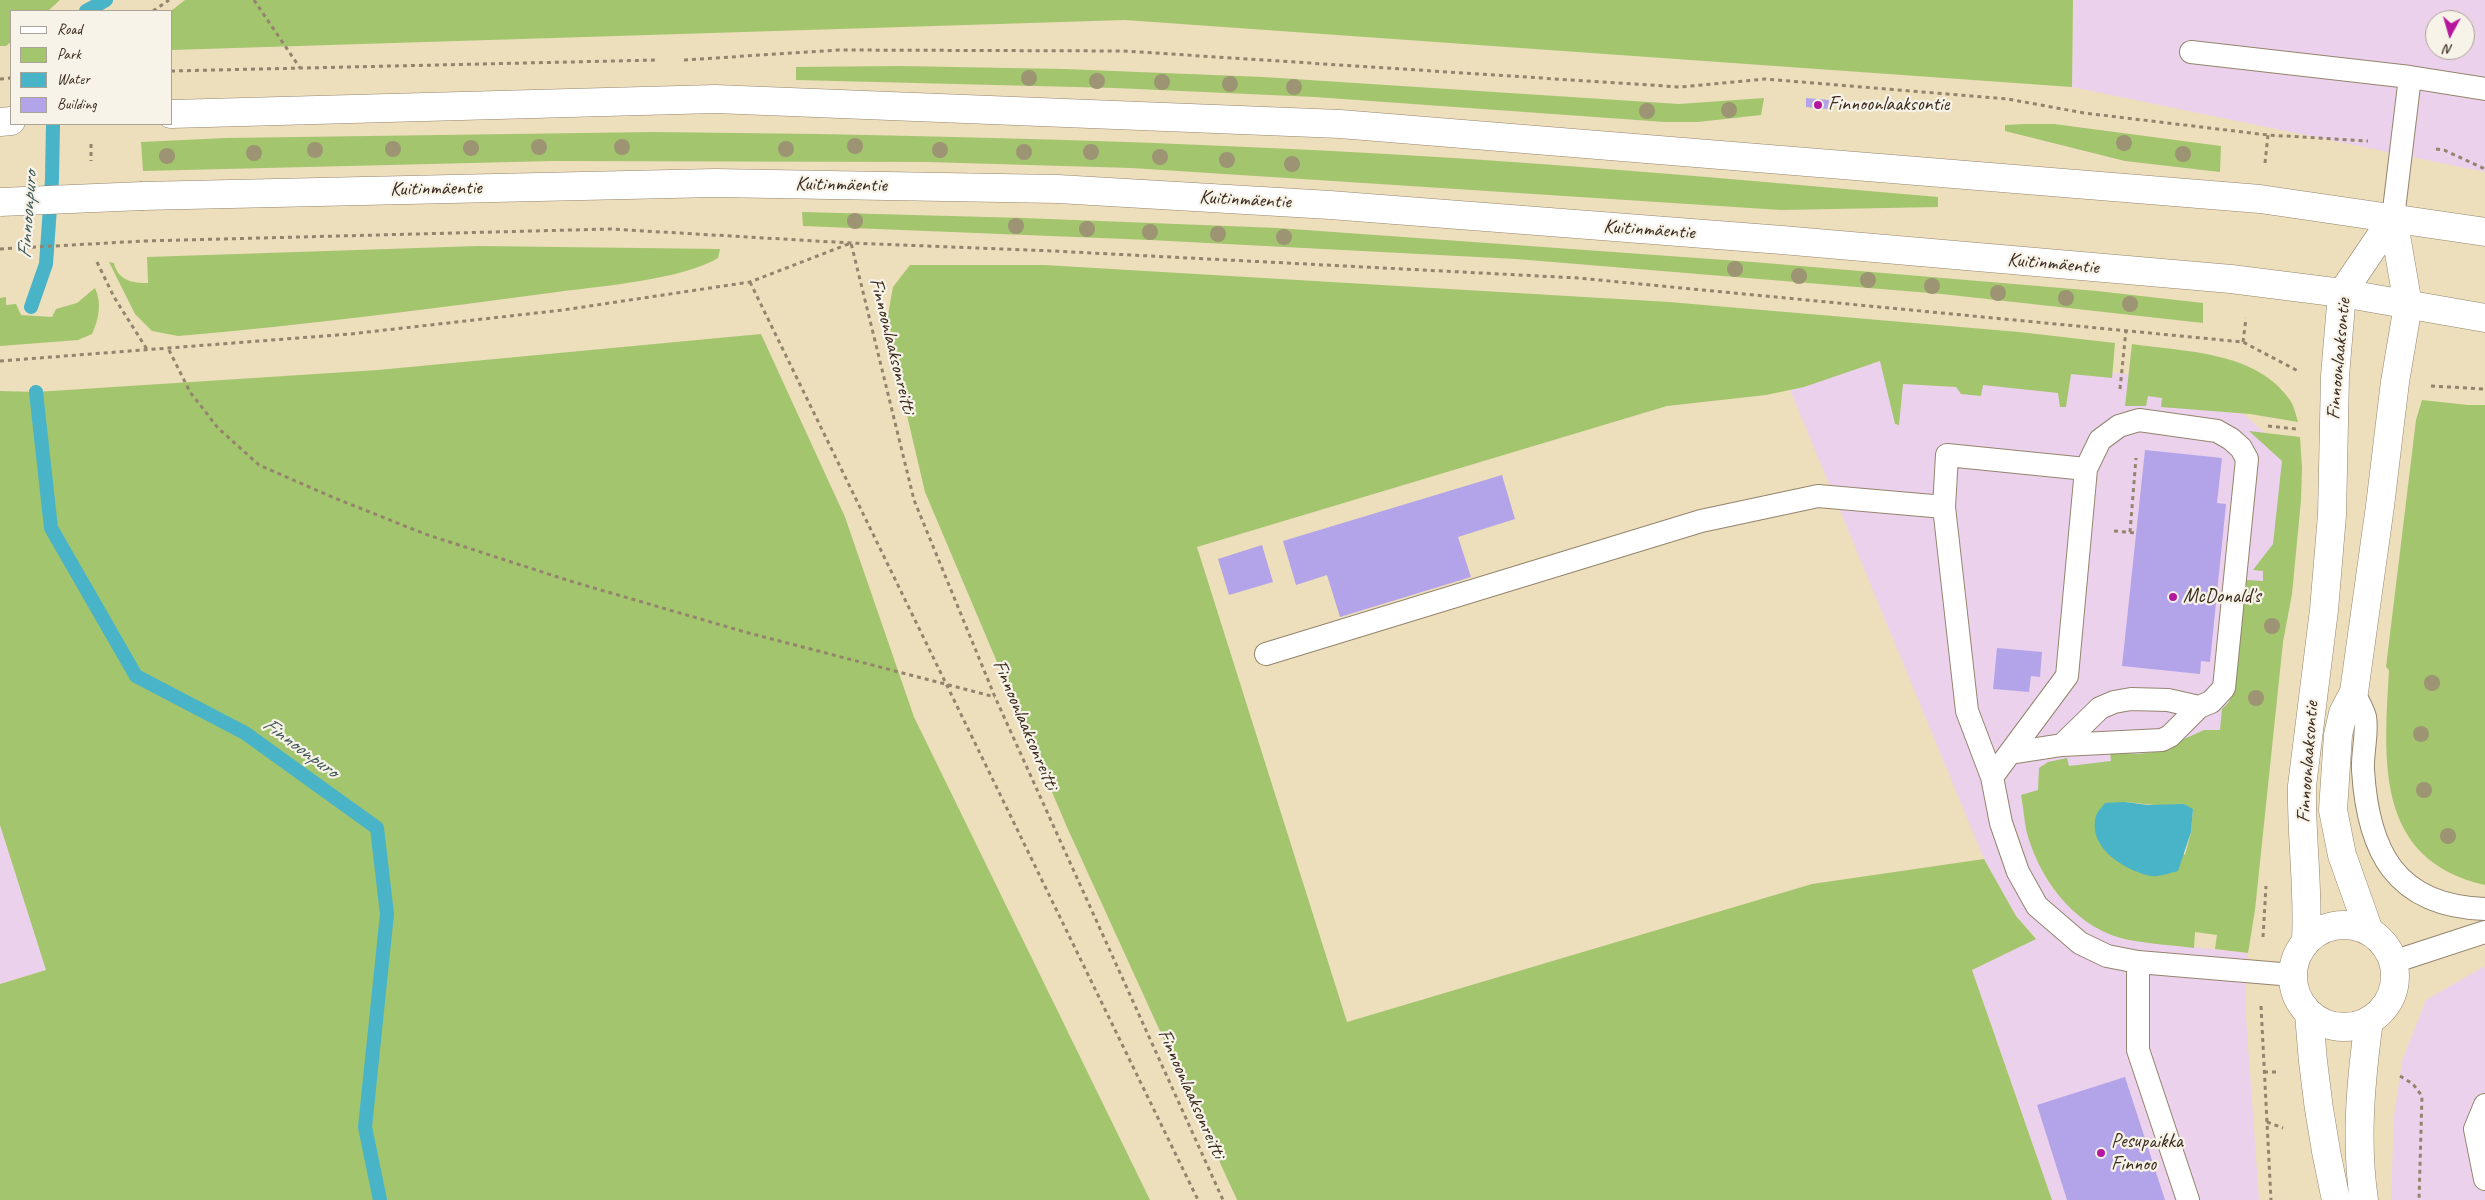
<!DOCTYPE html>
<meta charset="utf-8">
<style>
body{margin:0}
#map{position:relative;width:2485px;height:1200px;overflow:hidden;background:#eddebc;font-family:Caveat,sans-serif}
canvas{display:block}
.legend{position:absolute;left:10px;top:10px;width:162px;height:115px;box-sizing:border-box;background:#f7f3e8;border:1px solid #aca397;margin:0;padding:6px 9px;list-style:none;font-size:15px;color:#3b2a1e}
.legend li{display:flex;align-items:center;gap:10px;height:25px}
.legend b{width:25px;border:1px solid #aca397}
.north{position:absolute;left:2425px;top:10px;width:50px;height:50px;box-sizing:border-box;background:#f7f3e8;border:1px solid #aca397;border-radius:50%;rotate:186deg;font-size:14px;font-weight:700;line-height:20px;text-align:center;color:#3b2a1e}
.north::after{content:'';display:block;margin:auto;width:18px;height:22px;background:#b5179e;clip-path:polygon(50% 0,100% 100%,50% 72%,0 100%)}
</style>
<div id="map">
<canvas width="2485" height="1200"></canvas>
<ul class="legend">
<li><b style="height:6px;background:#fff"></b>Road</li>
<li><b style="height:14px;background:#a3c56e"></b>Park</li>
<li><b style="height:14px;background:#49b3c7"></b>Water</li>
<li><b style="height:14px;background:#b3a4e9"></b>Building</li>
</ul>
<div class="north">N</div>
</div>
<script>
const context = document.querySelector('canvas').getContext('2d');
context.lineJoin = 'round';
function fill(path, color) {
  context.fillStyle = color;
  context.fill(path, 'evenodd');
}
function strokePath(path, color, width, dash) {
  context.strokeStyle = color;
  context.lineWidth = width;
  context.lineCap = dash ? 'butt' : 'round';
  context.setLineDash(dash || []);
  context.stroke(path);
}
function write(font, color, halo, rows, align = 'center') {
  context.font = font + ' Caveat,sans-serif';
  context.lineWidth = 4.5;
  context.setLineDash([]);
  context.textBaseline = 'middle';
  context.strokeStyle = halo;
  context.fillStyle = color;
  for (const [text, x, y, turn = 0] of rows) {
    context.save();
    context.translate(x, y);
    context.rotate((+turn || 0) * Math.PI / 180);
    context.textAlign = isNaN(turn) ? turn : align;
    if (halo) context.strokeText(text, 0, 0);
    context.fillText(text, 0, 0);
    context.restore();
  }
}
fill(new Path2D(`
 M2073,0H2485V172L2072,87ZM2435,20H2465V50H2435Z
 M1772,346L2190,379L2232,404L2265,433L2289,462L2261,761L2021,795L2028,837L2037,861L2054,891L2128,940L2248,953L2245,1002L2259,1200H2052L1972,970L2036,938L2016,916L1984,859Z
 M0,825L46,970L0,984Z
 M2485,966V1200H2391L2394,1116L2402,1061L2426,1000Z`), '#ebd1eb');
fill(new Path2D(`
 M0,0H60L48,11H11V42L6,46H0Z
 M185,0H2073L2072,87L1125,20L171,50V11Z
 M900,66L1064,69L1263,77L1679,104L1764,98L1761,115L1698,122H1665L1315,97L1115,88L796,80V67Z
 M2026,124H2054L2221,146L2220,172L2125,161L2005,131V125Z
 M654,132C874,134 1093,139 1313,150C1522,160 1730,179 1938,197V207L1781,210L1132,168L927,162L553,161L143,171L141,142L226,138Z
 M802,212L1024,218L1278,228L1753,262L2097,291L2203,303V323L1942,294L1516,259L1150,240L803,226Z
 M478,246L720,249L718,258C681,280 601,286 557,292C431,309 305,325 178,336L152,331L135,314L109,262L114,263C118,281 133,283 148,283L147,257Z
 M910,265H1044L1669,302L2019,332L2115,343L2112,378L2071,374L2066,407H2060L2058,393L1983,385L1981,396L1961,394L1956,387L1903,384L1899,425L1895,424L1880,361L1804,387L1766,395L1667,406L1197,547L1347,1022L1812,884L1984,859L2016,916L2036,939L1972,970L2052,1200H1237L1066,825L925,492L886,326L893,287Z
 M95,288C102,303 99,319 92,334L78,340L0,346V298L6,297V305L16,304L21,315L52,317L56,309L77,303Z
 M761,334L845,517L914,717L1150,1200H0V984L46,970L0,825V391L36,392L378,370Z
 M2132,344C2186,352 2256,351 2290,400C2294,406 2296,415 2298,422L2250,414L2161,407L2162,398L2148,396L2146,406H2125Z
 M2422,400L2468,405H2485V885C2374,860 2384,760 2389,670L2386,667L2416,420Z
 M2249,431L2300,437L2302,468L2301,500L2292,594L2283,642L2255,910L2248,953L2215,949L2217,935L2195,932L2194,948C2172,945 2150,944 2129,940C2079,930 2044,886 2029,840C2024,826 2024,809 2021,795L2038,790L2039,768L2048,762L2067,758L2069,766L2111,761L2110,752L2138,754L2169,750L2184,739L2204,730H2220L2222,709L2229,702L2233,691L2244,583L2247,580L2263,581V571L2253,570L2273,544L2282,461ZM2125,802L2193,809L2191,832L2185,855Z`), '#a3c56e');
fill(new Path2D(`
 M2125,802L2148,805L2184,804L2193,809L2191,832L2178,871C2170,873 2159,877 2151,876C2126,871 2087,848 2096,816C2097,812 2102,807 2105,803Z`), '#49b3c7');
strokePath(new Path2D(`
 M86,11L106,0
 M31,307L46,264L52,179L53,124
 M36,392L51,528L136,676L245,733L377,828L387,914L365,1127L380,1200`), '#49b3c7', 14);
fill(new Path2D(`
 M1806,98L1829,100L1828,109L1806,107Z
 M2145,450L2222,458L2217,503L2226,504L2210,662L2201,661L2200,674L2122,666Z
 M1502,475L1515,519L1458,537L1471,577L1340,617L1327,575L1296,585L1283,541Z
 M1262,545L1273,582L1229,595L1218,559Z
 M1997,648L2042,652L2040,677L2031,676L2029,692L1993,689Z
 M2125,1077L2165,1200H2067L2037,1105Z`), '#b3a4e9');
const lane = new Path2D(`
 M2191,52L2410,77
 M2393,218L2410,77L2485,89
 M1266,654L1701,521L1818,496L1944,507
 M2354,692C2357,700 2363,709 2365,717C2368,731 2362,754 2363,770C2368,851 2395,906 2485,909
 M2062,745L2100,708L2114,702L2131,699L2168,700L2199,707L2211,702L2224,688L2247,459L2241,448L2231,439L2217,431L2139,420L2119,426L2100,440L2086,469
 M2010,753L2062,745L2162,740L2170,736L2199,707
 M1992,777L2067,676L2086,469L1947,455L1944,507L1967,711L1992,777L2001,823L2018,872L2037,906L2080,943L2107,956L2138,962L2293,975
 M2138,962V1050L2188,1200
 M2393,962L2485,932
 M2485,1105L2475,1129L2485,1179`);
const street = new Path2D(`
 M2293 976a51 51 0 1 1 102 0a51 51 0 1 1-102 0Z
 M2369,931L2342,855L2333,810L2338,735L2343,713L2354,692L2380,506L2395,382L2408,305L2393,218
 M2306,941C2309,889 2301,838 2302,786L2324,610L2332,515L2335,376L2342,293L2393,218
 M2309,1014C2313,1077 2322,1138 2336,1200
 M2364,1200C2355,1140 2361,1080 2369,1020`);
const primary = new Path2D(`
 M171,114L715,99L1340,124L2260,199L2485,232
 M0,122L11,121
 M143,196L715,183L1058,189L1330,205L1782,240L2231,279L2342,293L2485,318`);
strokePath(lane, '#94846d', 24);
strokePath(street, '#94846d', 29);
strokePath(primary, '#94846d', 29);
strokePath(new Path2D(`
 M254,0L300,68
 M153,11L169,0
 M684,60L838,50L1124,51L1680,87L1765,79L2008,99L2084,113L2268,135L2368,141
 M171,71L658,60
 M0,79L11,78
 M91,144V161
 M2436,149L2444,150L2485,169
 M2265,163L2268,135
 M144,241L610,229L851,243L1053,251L1578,278L2243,342L2298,371
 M97,262L114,297L148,351
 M750,282L1198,1200
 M2243,342L2246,318
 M169,350L190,392L218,428L259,465L332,497L425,534L570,581L745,632L995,697
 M0,361L350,334L563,310L750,282L851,243L914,500L995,697L1223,1200
 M2431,386L2485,389
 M2120,389L2126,330
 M2268,426L2296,429
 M2114,531L2136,533
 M2130,532L2136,458
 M2263,937L2266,886
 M2261,1006L2271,1200
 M2264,1072H2277
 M2400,1076L2413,1084L2422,1096L2419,1200
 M2267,1122L2283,1128`), '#94846d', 3, [4, 4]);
strokePath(lane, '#fff', 22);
strokePath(street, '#fff', 28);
strokePath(primary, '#fff', 28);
const primaryBridge = new Path2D(`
 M0,202L143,196`);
strokePath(primaryBridge, '#94846d', 29, []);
strokePath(new Path2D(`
 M0,249L144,241`), '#94846d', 3, [4, 4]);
strokePath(primaryBridge, '#fff', 28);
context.fillStyle = '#9c9472';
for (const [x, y] of [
 [1029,78],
 [1097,81],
 [1162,82],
 [1230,84],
 [1294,87],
 [1729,110],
 [1647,111],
 [2124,143],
 [855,146],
 [539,147],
 [622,147],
 [471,148],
 [393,149],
 [786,149],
 [315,150],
 [940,150],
 [1024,152],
 [1091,152],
 [254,153],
 [2183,154],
 [167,156],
 [1160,157],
 [1227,160],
 [1292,164],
 [855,221],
 [1016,226],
 [1087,229],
 [1150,232],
 [1218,234],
 [1284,237],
 [1735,269],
 [1799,276],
 [1868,280],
 [1932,286],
 [1998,293],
 [2066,298],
 [2130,304],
 [2272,626],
 [2432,683],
 [2256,698],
 [2421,734],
 [2424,790],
 [2448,836]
]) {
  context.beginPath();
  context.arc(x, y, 8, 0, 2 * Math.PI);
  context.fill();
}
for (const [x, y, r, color] of [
 [1818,105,5,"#b5179e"],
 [2173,597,5,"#b5179e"],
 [2101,1153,5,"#b5179e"]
]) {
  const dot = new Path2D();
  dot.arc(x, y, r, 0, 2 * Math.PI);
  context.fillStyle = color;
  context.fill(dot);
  strokePath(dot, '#f7f3e8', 2);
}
write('20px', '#3b2a1e', '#f7f3e8', [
 ["Finnoonlaaksontie",1828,105],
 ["McDonald's",2183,597],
 ["Pesupaikka",2111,1142],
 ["Finnoo",2111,1165]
], 'left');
write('20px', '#3b2a1e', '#f7f3e8', [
 ["Kuitinmäentie",841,185,1],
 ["Kuitinmäentie",436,189,-1],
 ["Kuitinmäentie",1245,200,3],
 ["Kuitinmäentie",1649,230,4],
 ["Kuitinmäentie",2053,264,5],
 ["Finnoonlaaksonreitti",892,346,76],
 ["Finnoonlaaksontie",2339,359,-85],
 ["Finnoonlaaksonreitti",1025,725,67],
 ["Finnoonlaaksontie",2308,762,-86],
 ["Finnoonlaaksonreitti",1191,1094,66]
]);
write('italic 21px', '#405a59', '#f7f3e8', [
 ["Finnoonpuro",28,215,-86],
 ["Finnoonpuro",300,748,36]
]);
</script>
